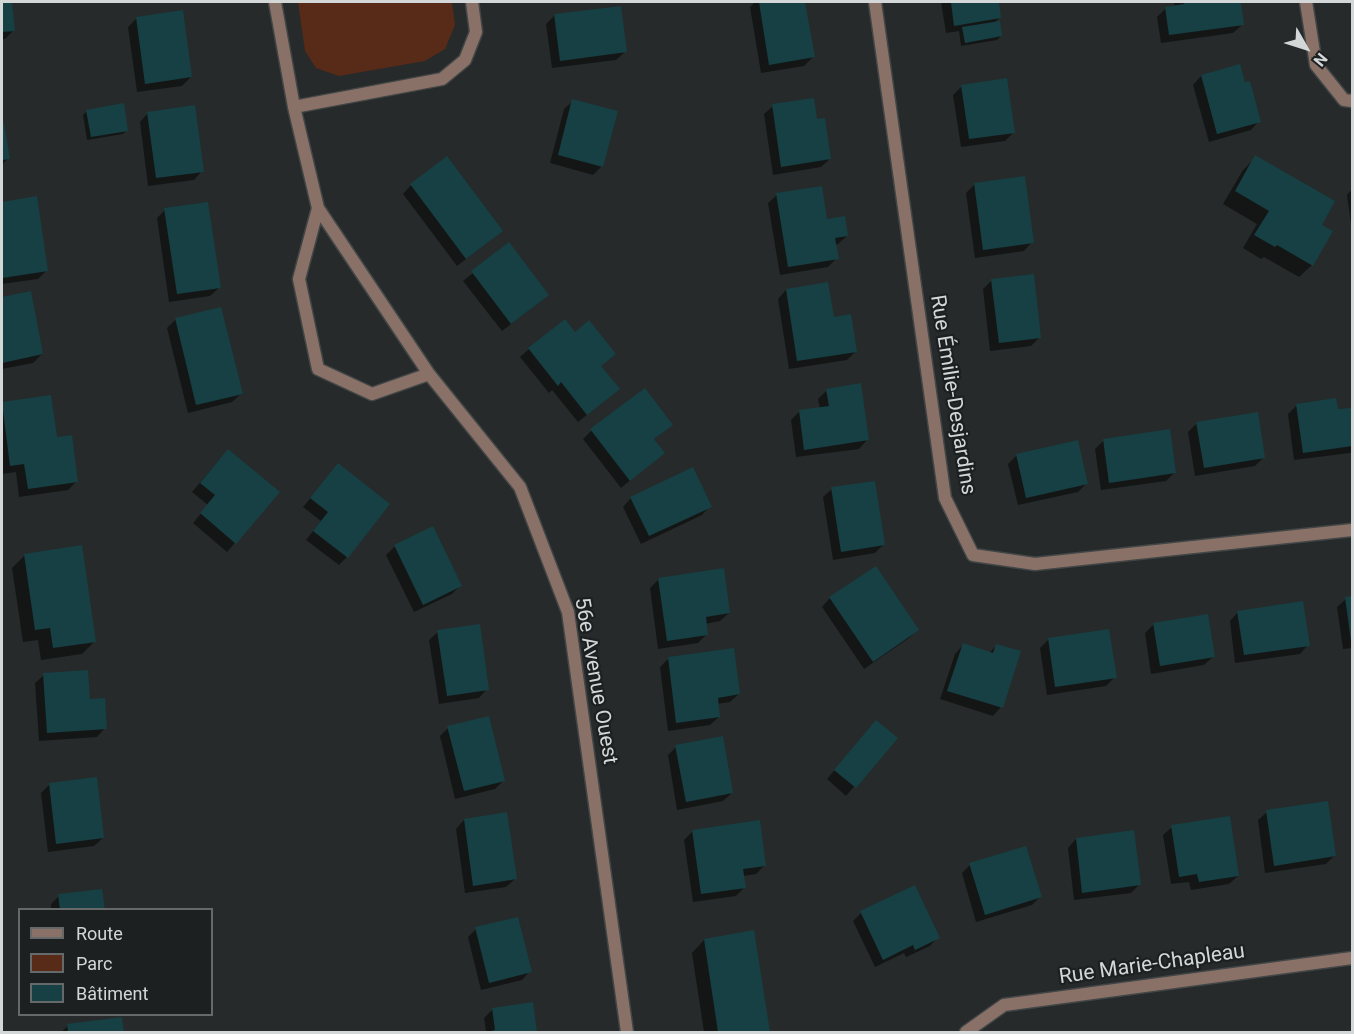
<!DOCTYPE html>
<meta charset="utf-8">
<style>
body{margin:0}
#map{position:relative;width:1354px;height:1034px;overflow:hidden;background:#262a2a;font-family:Roboto,sans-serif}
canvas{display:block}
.frame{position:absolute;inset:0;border:3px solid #d4d7d7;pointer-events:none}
.legend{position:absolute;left:18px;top:908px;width:195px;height:108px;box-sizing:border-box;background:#1c2021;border:2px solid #66696a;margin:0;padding:8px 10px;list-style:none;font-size:18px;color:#d4d7d7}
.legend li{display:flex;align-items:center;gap:12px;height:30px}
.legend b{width:30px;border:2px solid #66696a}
.north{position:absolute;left:1276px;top:18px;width:60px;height:60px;-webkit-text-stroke:4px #1c2021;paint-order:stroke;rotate:129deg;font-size:16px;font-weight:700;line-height:24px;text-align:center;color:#d4d7d7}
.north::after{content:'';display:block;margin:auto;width:21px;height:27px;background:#d4d7d7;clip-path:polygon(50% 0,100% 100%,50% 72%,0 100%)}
</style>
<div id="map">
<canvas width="1354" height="1034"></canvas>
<div class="frame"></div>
<ul class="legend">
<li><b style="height:8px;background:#8a7168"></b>Route</li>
<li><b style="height:16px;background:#572b18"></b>Parc</li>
<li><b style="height:16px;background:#164044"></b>Bâtiment</li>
</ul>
<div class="north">N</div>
</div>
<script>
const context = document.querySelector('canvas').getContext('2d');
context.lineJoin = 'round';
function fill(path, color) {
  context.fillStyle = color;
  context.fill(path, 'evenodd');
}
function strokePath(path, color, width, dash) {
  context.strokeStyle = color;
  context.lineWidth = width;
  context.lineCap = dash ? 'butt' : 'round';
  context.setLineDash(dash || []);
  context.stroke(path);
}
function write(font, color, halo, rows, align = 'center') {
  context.font = font + ' Roboto,sans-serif';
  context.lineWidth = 4.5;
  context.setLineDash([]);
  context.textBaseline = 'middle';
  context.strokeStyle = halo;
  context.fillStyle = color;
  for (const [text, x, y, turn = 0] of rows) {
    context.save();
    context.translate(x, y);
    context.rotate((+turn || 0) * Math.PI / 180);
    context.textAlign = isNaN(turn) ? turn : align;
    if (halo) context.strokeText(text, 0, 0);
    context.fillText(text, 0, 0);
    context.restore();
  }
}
fill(new Path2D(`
 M298,2H452L455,25L445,49L425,61L339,76L316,68L305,51Z`), '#572b18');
fill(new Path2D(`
 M2,2H10L14,30L5,39H2Z
 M755,2H804L813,57L804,66L761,73L750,7Z
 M941,2H997L1000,17L994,23L1001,36L997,40L961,46L959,31L946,33Z
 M1174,2H1239L1242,25L1233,33L1161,43L1157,17L1166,8L1175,7Z
 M555,15L625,52L616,60L552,68L546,24Z
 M137,18L191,77L182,86L137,92L128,27Z
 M1201,76L1259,121L1251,130L1209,142L1193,85Z
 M962,86L1014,132L1005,141L961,147L953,95Z
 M573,101L602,166L593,175L550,163L564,109Z
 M773,106L816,121L830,159L821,167L773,175L764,114Z
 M87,111L127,130L123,134L87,140L83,115Z
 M2,113L8,158L2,165Z
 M148,113L202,171L194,180L148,186L140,122Z
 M1256,157L1312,265L1299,277L1264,257L1261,259L1243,248L1257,224L1223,204L1243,170Z
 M975,184L1032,242L1024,251L975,258L966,193Z
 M411,185L492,239L457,266L403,194Z
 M1352,189V231L1347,195Z
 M777,195L826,221L847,236L838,244L835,245L837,258L828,267L780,275L768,203Z
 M36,198L47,270L38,279L2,284V203Z
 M165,210L219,288L210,296L169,302L157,218Z
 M509,244L538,303L502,331L463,281Z
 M992,280L1040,337L1031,346L990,351L983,289Z
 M786,290L832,319L855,352L847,360L789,369L778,299Z
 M30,293L42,354L33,363L2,369V299Z
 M176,319L241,394L232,402L188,413L167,328Z
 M529,349L600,367L609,397L578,422L552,390L549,393L520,357Z
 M827,390L867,440L859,449L796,457L791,420L799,412L820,409L818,399Z
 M2,404L56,439L77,481L68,490L19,497L16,472L2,474Z
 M1297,405L1336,411L1352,409V450L1350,453L1294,460L1288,414Z
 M1197,423L1263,458L1255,466L1195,476L1188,432Z
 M671,425L653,440L663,453L621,488L583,439L591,431Z
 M1103,441L1175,472L1166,481L1101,490L1095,449Z
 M1017,455L1087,483L1078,492L1018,505L1008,464Z
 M220,459L278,492L227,552L193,523L208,505L192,492Z
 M338,465L347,557L339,565L306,540L321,521L303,507Z
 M832,489L883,545L875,553L833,560L823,497Z
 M631,498L710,506L702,515L641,544L623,507Z
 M395,546L460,586L452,594L414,612L386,555Z
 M25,555L95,641L82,654L41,660L38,640L23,642L12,568Z
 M659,579L729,613L720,621L705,624L707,634L698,643L658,649L650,588Z
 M830,598L917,630L909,638L864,669L822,607Z
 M1352,598V648L1343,649L1337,607L1346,599Z
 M1238,612L1308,645L1300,654L1235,663L1230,621Z
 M1154,624L1213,657L1204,665L1151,674L1145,633Z
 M438,632L487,689L479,698L439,704L429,640Z
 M1049,639L1115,677L1106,686L1047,695L1040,648Z
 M963,645L989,653L997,645L1019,652L1001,707L993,716L940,699L955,654Z
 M732,649L739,694L730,702L717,704L719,717L710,725L668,731L660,667L668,659Z
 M44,675L88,700L105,728L97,737L39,741L35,683Z
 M448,728L504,780L495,789L455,799L440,736Z
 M868,731L896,738L846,796L827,779Z
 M676,747L732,793L723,801L677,810L668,755Z
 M49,785L103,838L94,846L48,852L41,793Z
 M1267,812L1334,856L1326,864L1265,873L1258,820Z
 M464,820L515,879L506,887L465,893L456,829Z
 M1172,827L1238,876L1229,884L1191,890L1189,882L1171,884L1163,835Z
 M693,831L765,865L756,874L743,876L744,888L736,896L693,902L684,840Z
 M1076,839L1139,885L1131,893L1074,900L1068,848Z
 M970,865L1040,897L1032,905L976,922L962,873Z
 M59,896L104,910H51V904Z
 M861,913L938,937L930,946L906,957L904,953L875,967L853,921Z
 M476,929L530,971L522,980L481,990L468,937Z
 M753,932L768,1032H704L692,953L704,940Z
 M531,1003L535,1032H486L484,1018L493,1009Z
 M121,1019L122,1032H61L68,1026Z`), '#0007');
fill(new Path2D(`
 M2,2H12L15,31L2,32Z
 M759,2H805L815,57L769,65Z
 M951,2H999L1001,18L954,26Z
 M1183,2H1241L1244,25L1169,35L1165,7L1184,4Z
 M621,6L627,52L560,61L554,14Z
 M183,10L192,77L145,84L136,17Z
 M1000,21L1002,36L965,43L962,27Z
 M1240,64L1245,82L1250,81L1261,122L1217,134L1201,75Z
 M1007,78L1015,133L969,139L961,85Z
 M814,98L817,119L825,118L831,159L781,167L772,104Z
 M572,99L618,111L603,167L558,155Z
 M124,103L128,131L91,137L86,110Z
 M195,105L204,172L156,178L147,112Z
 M2,112L10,159L2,160Z
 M1255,155L1335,201L1322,225L1333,231L1313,266L1277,245L1275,247L1254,235L1269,211L1235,191Z
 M447,156L503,231L466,259L410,184Z
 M1025,176L1034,243L983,250L974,183Z
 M822,186L827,219L845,216L848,236L835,238L839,259L788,267L776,193Z
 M37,196L48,271L2,278V202Z
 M208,202L221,288L177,294L164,208Z
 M509,242L549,295L511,324L471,271Z
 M1034,274L1041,338L999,343L991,279Z
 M828,282L834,317L851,314L857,352L797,361L786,289Z
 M31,291L43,354L2,363V297Z
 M221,307L243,394L196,405L175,318Z
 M565,319L575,332L589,320L616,354L601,366L620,389L587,415L561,382L558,386L528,348Z
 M861,383L869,440L804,450L799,410L829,406L826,389Z
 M645,388L673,425L654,439L665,453L630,481L590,429Z
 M51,395L57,437L72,435L78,482L28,489L24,464L10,466L2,402Z
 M1336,398L1338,409L1352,408V446L1303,453L1296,404Z
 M1258,412L1265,458L1204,468L1196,422Z
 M1170,429L1176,473L1109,483L1103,439Z
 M1078,440L1088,484L1026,498L1016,454Z
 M228,449L280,492L236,544L200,513L215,495L200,483Z
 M338,463L390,504L348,558L313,531L328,512L310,498Z
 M693,467L712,507L649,536L630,497Z
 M875,481L885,545L841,552L831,487Z
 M433,526L462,586L423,605L394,545Z
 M82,545L96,642L53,648L50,628L35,630L24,554Z
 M876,566L919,630L873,662L829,597Z
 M724,568L730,613L706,617L708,635L667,641L658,578Z
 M1352,596V641H1351L1345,597Z
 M1303,601L1310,646L1244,655L1237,611Z
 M1208,614L1215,657L1160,666L1153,623Z
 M480,624L489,690L447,696L437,630Z
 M1109,629L1117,678L1055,687L1048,638Z
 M963,643L993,653L996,644L1021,651L1003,708L947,691Z
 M734,648L740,694L718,698L720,717L676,723L668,657Z
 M88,670L90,699L105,698L107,729L47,733L43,673Z
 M489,716L505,781L464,791L447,726Z
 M876,720L898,738L856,788L834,770Z
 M723,736L733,793L686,802L675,745Z
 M97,777L104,838L56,844L49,783Z
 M1328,801L1336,856L1274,866L1266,810Z
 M507,812L517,879L473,886L464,819Z
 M1230,816L1239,876L1199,882L1197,874L1179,877L1171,825Z
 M760,820L766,866L743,869L746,888L701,894L692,830Z
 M1134,830L1141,885L1082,893L1076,838Z
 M1026,846L1042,897L985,915L969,863Z
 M915,885L940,938L915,950L913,945L883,960L860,911Z
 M102,889L105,910H60L58,894Z
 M518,917L532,972L489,983L475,927Z
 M754,930L770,1032H718L704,939Z
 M533,1002L537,1032H488L495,1030L492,1008Z
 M122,1017L124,1032H68L67,1024Z`), '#164044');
const street = new Path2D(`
 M275,2L294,107L318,208L429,374L520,487L568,612L627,1032
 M875,2L945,498L973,555L1035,564L1352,530
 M1306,2L1316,65L1344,100L1352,101
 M294,107L442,79L465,60L476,32L472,2
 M318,208L299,279L318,369L372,394L429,374
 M966,1032L1004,1005L1352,958`);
strokePath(street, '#424646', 15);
strokePath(street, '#8a7168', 12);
write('21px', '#d4d7d7', '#1c2021', [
 ["Rue Émilie-Desjardins",952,395,81],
 ["56e Avenue Ouest",595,681,80],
 ["Rue Marie-Chapleau",1152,965,-8]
]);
</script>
